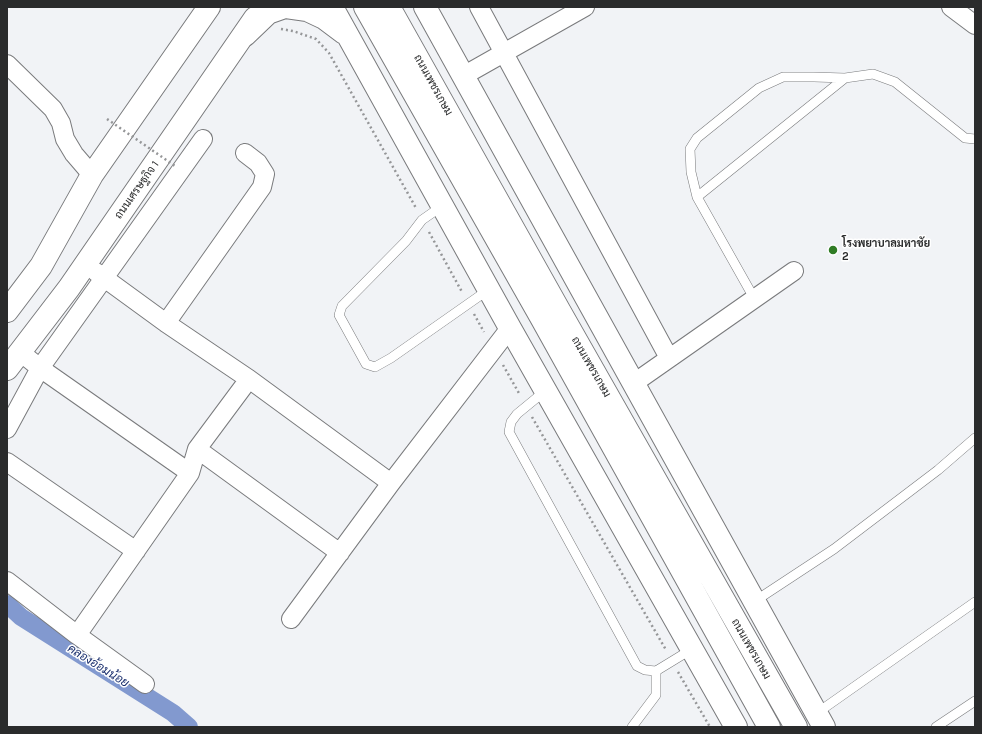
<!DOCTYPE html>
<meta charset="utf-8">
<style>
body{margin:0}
#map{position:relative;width:982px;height:734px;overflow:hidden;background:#f1f3f6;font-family:Karla,sans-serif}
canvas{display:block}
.frame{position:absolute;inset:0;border:8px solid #2a2b2c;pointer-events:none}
</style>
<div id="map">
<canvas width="982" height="734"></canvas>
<div class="frame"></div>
</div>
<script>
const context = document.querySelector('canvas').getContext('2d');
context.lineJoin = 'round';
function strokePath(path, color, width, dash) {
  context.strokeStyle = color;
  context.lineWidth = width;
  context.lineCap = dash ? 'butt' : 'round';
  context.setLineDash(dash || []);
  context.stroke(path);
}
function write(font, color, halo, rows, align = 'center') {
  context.font = font + ' Karla,Sarabun,sans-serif';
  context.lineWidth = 3;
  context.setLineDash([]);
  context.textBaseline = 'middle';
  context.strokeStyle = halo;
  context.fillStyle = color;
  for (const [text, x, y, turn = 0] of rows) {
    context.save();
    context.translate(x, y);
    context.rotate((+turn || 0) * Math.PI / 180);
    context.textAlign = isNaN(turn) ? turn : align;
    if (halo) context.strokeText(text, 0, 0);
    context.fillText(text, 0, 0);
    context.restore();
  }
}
strokePath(new Path2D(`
 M7,604L21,617L173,713L189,727`), '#8299cf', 18);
const service = new Path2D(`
 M697,197L845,78
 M442,206L422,220L406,241L342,306L339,315L366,364L375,367L391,358L488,290
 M754,298L697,197L691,172L690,149L697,138L759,88L783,77H814L845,78L873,74L895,82L965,138L975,139
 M545,391L517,414L511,422L509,432L637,666L645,670L656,671L692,649
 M755,601L834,549L938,470L975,438
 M817,713L975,602
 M632,727L656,695V671
 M936,727L975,701`);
const minor = new Path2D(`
 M479,7L669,358
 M951,7L975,25
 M7,64L53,109L61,123L65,139L74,154L92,175
 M463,76L585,7
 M96,272L166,323L249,379
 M166,323L262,187L265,174L258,163L245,153
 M20,352L40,368L190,473
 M634,383L794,271
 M7,429L40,368L203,139
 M197,449L340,553
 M7,462L136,551
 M7,581L77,635L145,684
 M291,619L391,483L510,328
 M77,635L190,473L197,449L249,379L391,483`);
const secondary = new Path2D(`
 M7,311L41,266L92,175L209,7
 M7,369L69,288L255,18`);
const primary = new Path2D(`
 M286,7L307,10L324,18L344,33
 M332,7L510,328L736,727
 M365,7L542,319L769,727
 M389,7L559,310L796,727
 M425,7L824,727
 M245,35L268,13L285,7`);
strokePath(service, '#797a7c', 10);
strokePath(minor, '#797a7c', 20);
strokePath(secondary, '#797a7c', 24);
strokePath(primary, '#797a7c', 24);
strokePath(new Path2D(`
 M281,29L293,31L316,39L329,53L416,208
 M429,232L462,292
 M474,314L484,332
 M503,365L520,395
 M532,417L666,650
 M678,672L710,727`), '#959698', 2.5, [2, 3]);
strokePath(service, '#fff', 9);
strokePath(minor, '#fff', 18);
strokePath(secondary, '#fff', 22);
strokePath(primary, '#fff', 22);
strokePath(new Path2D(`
 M107,119L175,166`), '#959698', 2.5, [2, 3]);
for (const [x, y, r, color] of [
 [833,250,5,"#307c25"]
]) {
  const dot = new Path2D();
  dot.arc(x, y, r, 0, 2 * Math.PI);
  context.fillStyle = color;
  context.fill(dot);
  strokePath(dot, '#fff', 1.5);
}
write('11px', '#2a2b2c', '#fff', [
 ["ถนนเพชรเกษม",433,85,61],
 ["ถนนเศรษฐกิจ 1",137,190,-55],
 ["ถนนเพชรเกษม",591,367,60],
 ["ถนนเพชรเกษม",751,649,60]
]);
write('bold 11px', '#2a2b2c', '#fff', [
 ["โรงพยาบาลมหาชัย",842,244],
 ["2",842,257]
], 'left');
write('italic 12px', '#192e6d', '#fff', [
 ["คลองอ้อมน้อย",98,666,32]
]);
</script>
